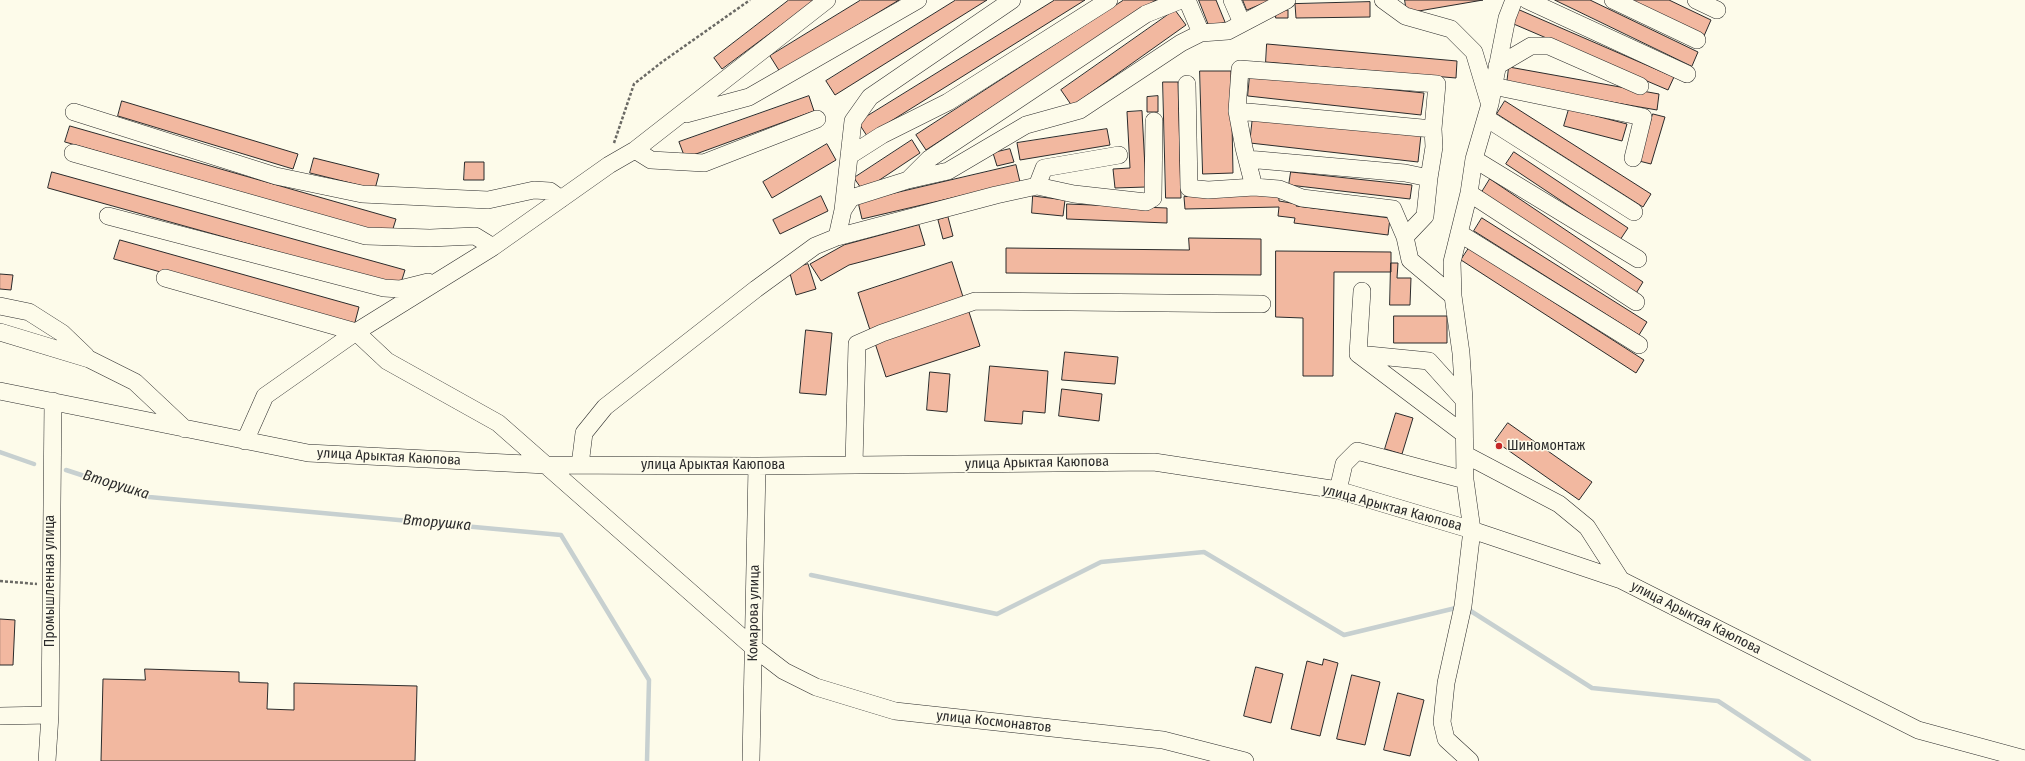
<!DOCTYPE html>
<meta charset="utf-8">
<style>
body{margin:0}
canvas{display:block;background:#fdfbea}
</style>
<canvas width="2025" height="761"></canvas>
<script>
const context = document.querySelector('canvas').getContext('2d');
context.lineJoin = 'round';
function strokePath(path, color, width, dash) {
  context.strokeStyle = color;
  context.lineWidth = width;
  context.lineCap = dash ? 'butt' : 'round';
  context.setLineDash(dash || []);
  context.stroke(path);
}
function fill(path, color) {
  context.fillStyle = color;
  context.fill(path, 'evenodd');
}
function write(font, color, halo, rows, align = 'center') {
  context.font = font + ' "Fira Sans Condensed",sans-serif';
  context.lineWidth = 3;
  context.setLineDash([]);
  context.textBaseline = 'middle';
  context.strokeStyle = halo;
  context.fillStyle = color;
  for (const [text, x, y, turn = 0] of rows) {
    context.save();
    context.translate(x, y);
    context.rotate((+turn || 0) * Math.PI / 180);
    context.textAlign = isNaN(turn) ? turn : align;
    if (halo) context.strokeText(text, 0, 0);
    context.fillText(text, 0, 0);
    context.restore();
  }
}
strokePath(new Path2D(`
 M0,452L34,464
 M66,470L149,497L561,535L649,680L647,761
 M811,575L997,614L1101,562L1204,552L1344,635L1460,607
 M1466,608L1592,688L1718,701L1809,761`), '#c7d0d0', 4.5);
const building = new Path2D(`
 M789,0H815L722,69L714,58Z
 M861,0H899L780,72L770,56Z
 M956,0H987L835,95L826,81Z
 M1055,0H1085L867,136L858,122Z
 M1124,0H1156L926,150L916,135Z
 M1199,0H1216L1225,22L1210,28Z
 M1243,0H1271L1247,10Z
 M1405,0H1483L1407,13Z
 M1555,0H1590L1698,52L1692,66Z
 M1628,0H1669L1711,20L1704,36Z
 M1370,2V17L1296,18L1295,4Z
 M1515,8L1674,77L1668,90L1509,22Z
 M1175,10L1186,25L1072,106L1061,90Z
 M1276,10H1288V18H1276Z
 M1267,44L1457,61L1456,78L1266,62Z
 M1509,67L1659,94L1657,110L1507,84Z
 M1200,71H1231L1233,173L1203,174Z
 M1250,75L1424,93L1421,115L1248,96Z
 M1163,82H1178L1181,198H1166Z
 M809,96L814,111L685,158L679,142Z
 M1158,96V112H1147V97Z
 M122,101L298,154L293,169L118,116Z
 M1505,101L1651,194L1643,207L1497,114Z
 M1569,109L1627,124L1622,141L1564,126Z
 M1142,111L1146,187L1115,188L1113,169L1130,168L1127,112Z
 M1653,114L1665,117L1651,164L1639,161Z
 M1253,116L1421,135L1418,162L1250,143Z
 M70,126L396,219L391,235L65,142Z
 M1107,129L1110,145L1020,160L1017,143Z
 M912,140L920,153L863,191L854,178Z
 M827,144L836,160L772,198L763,182Z
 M1010,149L1014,162L997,166L993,153Z
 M1514,152L1628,228L1620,240L1506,164Z
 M314,158L379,174L375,189L310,173Z
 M465,162H484V180H464Z
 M1016,165L1020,182L862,219L858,202Z
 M52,172L405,270L400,286L48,188Z
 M1291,172L1412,185L1410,199L1289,185Z
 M1490,179L1643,282L1635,295L1482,192Z
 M1279,195V201L1297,204L1296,206L1390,218L1388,235L1294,223L1295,218L1278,216L1279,207L1185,209L1184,197Z
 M821,196L828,211L780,234L773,220Z
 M1033,196L1065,200L1063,216L1032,213Z
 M1067,204L1167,208V223L1067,219Z
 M948,217L953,236L943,239L938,220Z
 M1482,218L1647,322L1639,335L1474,231Z
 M919,225L925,245L849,265L821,281L810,264L844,245Z
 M1189,238L1261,239V275L1006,273V248L1189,250Z
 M120,240L359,307L354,326L114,259Z
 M1469,248L1644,360L1636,373L1461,260Z
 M1276,251L1391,252V272H1334L1333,376H1303V318L1276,317Z
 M952,262L964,300L870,330L858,293Z
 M1391,263H1398L1397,278H1411L1410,305H1390Z
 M808,264L816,289L796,295L789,270Z
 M0,274L13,275L11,290L0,289Z
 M968,309L980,346L886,377L874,340Z
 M1394,316H1447V343H1394Z
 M806,330L832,333L826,395L800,393Z
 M1065,352L1118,357L1115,384L1062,380Z
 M990,366L1048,371L1045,413L1023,411L1022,424L985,421Z
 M930,372L950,374L947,412L927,410Z
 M1062,389L1102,394L1099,421L1059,416Z
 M1396,413L1413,418L1402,454L1385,449Z
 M1508,423L1592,482L1579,500L1495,441Z
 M0,619L15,620L13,665H0Z
 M1324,659L1338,663L1320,736L1291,729L1307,661L1322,665Z
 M1256,667L1283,674L1271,723L1244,716Z
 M145,669L239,672V682L268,683L267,709L294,710V683L417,686L415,761H101L103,679L145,680Z
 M1352,675L1380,682L1365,745L1337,739Z
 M1398,693L1424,700L1410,756L1384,750Z`);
fill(building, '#f2b8a0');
strokePath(building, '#2b2b2b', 1);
const minor = new Path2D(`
 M1187,0L1201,33
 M1232,0L1242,23
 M1383,0L1405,16L1451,29L1474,52L1489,102
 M1527,0L1687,74
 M1613,0L1697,40
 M1696,0L1717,10
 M1497,66L1531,46H1549L1640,86
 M1187,84L1189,188L1208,190L1254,187L1279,189L1302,198L1393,209L1405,237L1410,260L1453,296
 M1493,86L1643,117L1633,158
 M1237,111L1433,129
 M74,112L276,176L362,194L488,200L534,190L550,191L561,199
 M686,114L749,97L918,0
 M1486,118L1634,212
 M635,150L651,160L704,163L817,119
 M73,153L366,236L430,238L475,236L493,247
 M849,156L882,135L948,102L1109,0
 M1247,159L1405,173L1429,178
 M1474,159L1638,259
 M908,180L929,159L1146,14L1181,0
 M1037,186L1044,168L1119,155
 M1254,187L1244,148L1237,111L1240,69L1437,84L1433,129L1434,147L1429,178L1425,216L1405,237
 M1469,193L1636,302
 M843,210L853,121L870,97L1012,0
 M108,216L384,288L400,289L428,282
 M1459,233L1639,345
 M837,237L843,210L851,198L908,180L948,171L1026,125L1080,110L1181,43L1201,33L1228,31L1287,0
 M165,278L356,332L387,361L498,423L754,648L784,671L816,687L895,711L1163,740L1245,761
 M1362,291L1358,354L1464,434
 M0,306L29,312L62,333L86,356
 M0,332L89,359L135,382L185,429
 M1358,354L1429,361L1464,400
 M0,391L308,453L546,465L757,466L1154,462L1338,490L1472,530L1621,580L1918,730L2025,759
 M245,441L265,396L356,332L493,247L609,165L635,150L827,0
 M1466,455L1559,504L1587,527L1621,580
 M580,465L584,433L605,407L756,289L815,246L837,237L996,195L1037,186L1074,194L1146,202L1153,198L1154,121
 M854,465L857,344L882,333L975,301L1262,304
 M1338,490L1344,464L1357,451L1465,480
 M0,716L50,715
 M47,761L50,715L53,401
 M751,761L757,466
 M1470,761L1446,739L1442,722L1446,683L1463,606L1472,530L1465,480L1464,400L1461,353L1453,296L1452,262L1469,193L1474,159L1490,104L1507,18L1514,0`);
strokePath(minor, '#2b2b2b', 18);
strokePath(new Path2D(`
 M614,143L634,84L662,62L750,0
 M0,581L37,584`), '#6a6964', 2.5, [3, 2]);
strokePath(minor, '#fdfbea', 17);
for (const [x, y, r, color] of [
 [1499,446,4,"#c62828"]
]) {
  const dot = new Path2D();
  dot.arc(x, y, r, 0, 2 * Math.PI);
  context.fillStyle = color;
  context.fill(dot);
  strokePath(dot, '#fdfbea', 1.5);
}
write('14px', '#2b2b2b', '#fdfbea', [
 ["Шиномонтаж",1507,446]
], 'left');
write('14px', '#2b2b2b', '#fdfbea', [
 ["улица Арыктая Каюпова",389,457,3],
 ["улица Арыктая Каюпова",1037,463,-1],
 ["улица Арыктая Каюпова",713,465],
 ["улица Арыктая Каюпова",1392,508,15],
 ["Промышленная улица",50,581,-90],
 ["Комарова улица",754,613,-89],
 ["улица Арыктая Каюпова",1696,618,27],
 ["улица Космонавтов",994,722,6]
]);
write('italic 15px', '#2b2b2b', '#fdfbea', [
 ["Вторушка",116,485,17],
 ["Вторушка",437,523,5]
]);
</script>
